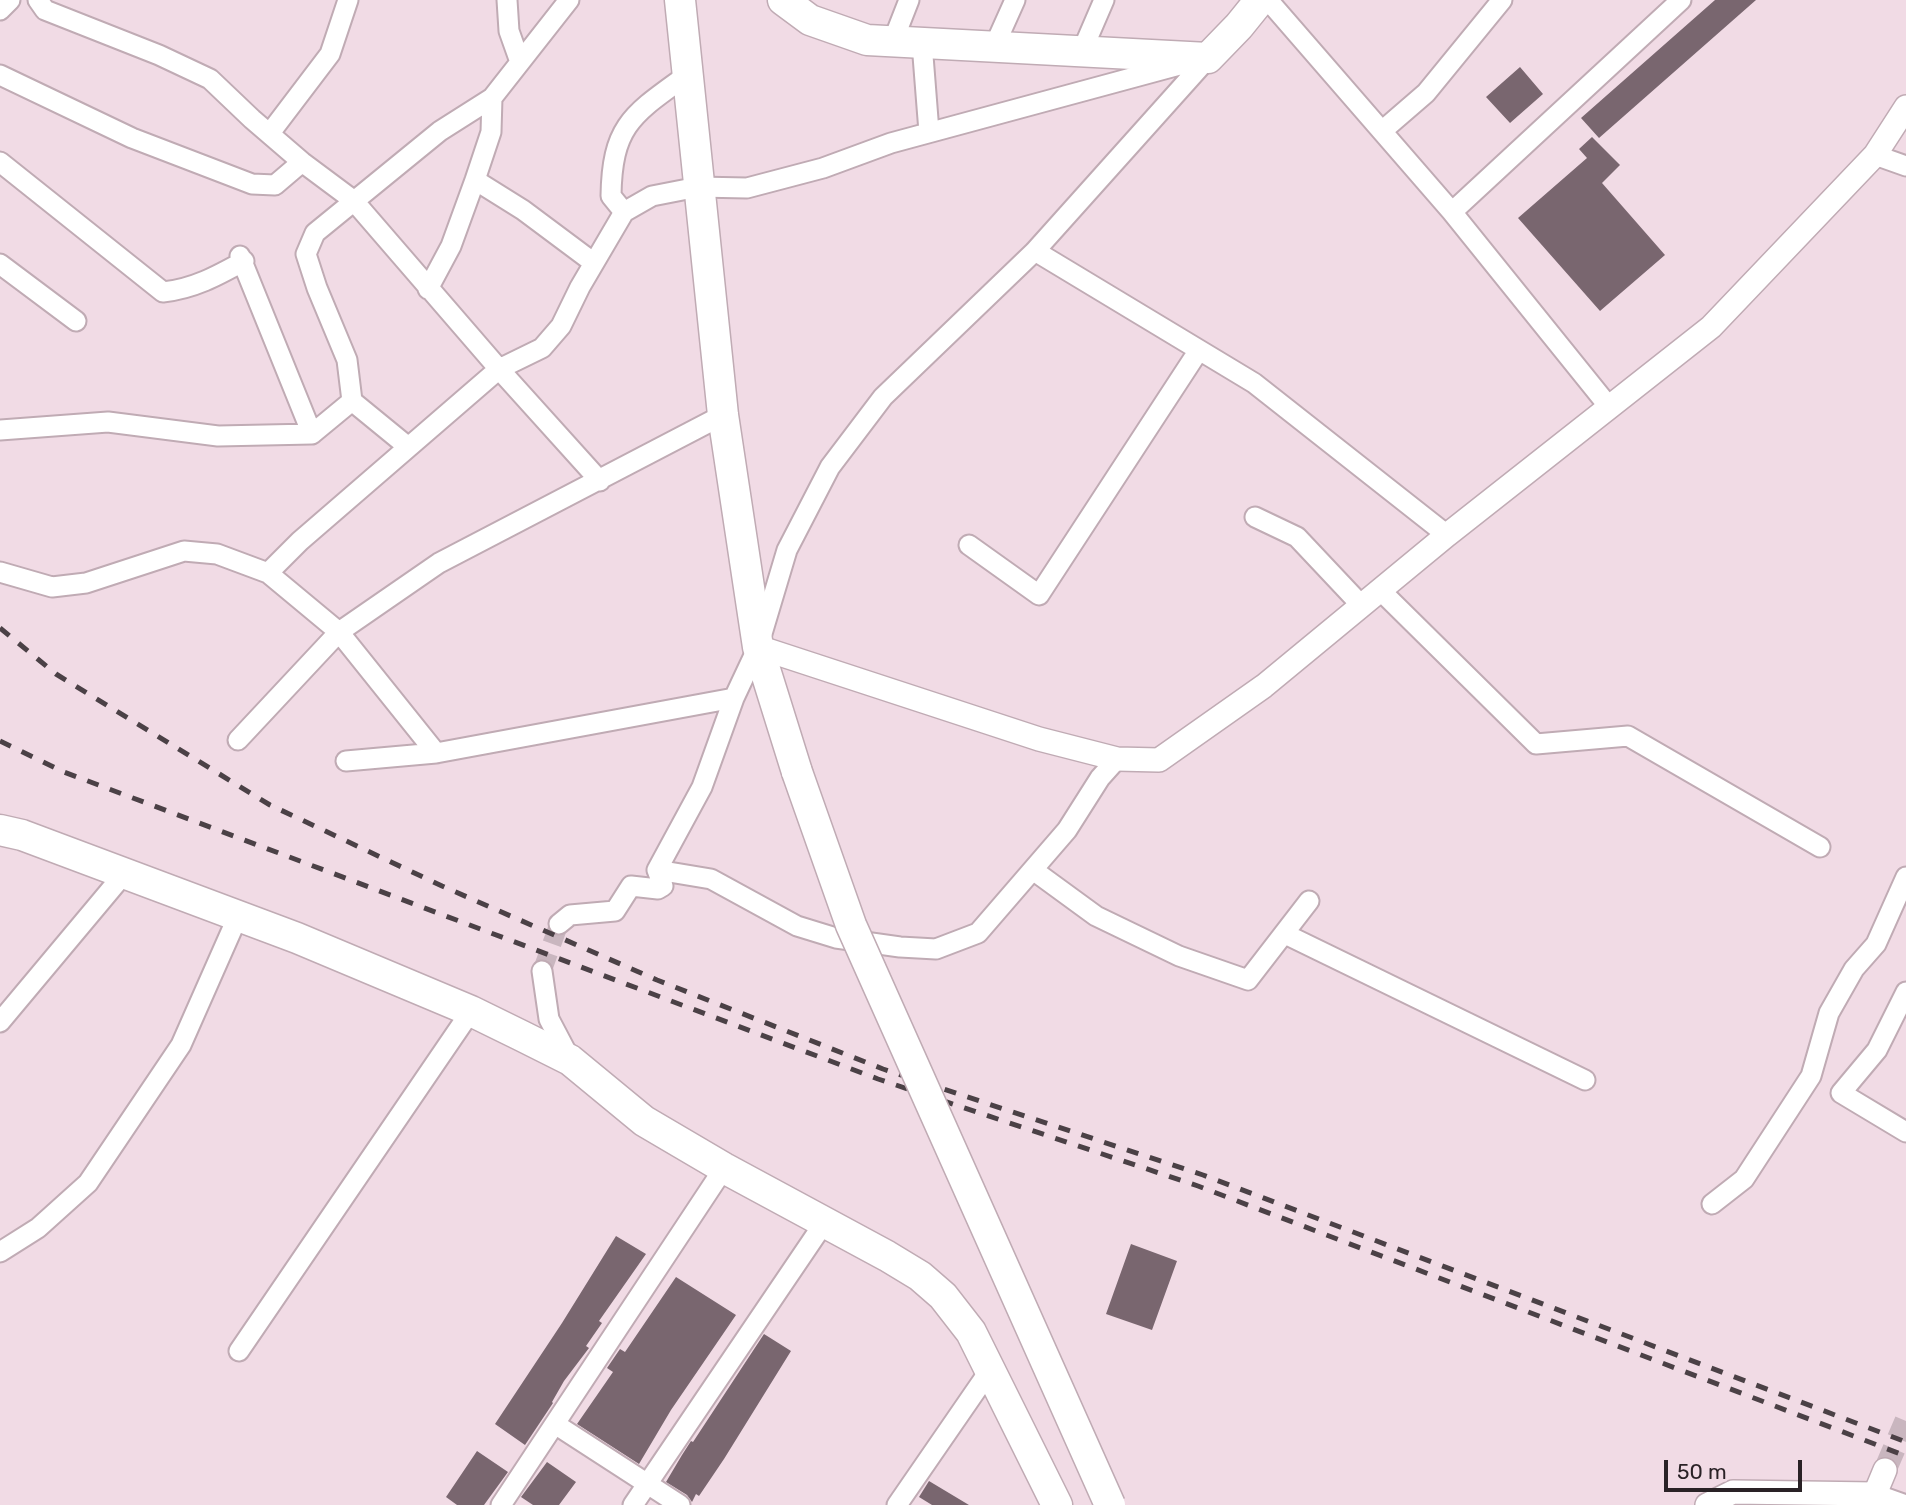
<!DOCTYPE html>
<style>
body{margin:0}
#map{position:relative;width:1906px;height:1505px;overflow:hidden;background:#f1dbe5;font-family:Rubik,sans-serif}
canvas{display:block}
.scale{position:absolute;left:1664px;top:1460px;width:138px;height:32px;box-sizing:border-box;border:4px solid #2a2226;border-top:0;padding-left:9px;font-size:21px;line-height:24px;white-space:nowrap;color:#2a2226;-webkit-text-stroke:5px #f1dbe5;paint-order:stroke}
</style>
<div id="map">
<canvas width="1906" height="1505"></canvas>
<div class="scale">50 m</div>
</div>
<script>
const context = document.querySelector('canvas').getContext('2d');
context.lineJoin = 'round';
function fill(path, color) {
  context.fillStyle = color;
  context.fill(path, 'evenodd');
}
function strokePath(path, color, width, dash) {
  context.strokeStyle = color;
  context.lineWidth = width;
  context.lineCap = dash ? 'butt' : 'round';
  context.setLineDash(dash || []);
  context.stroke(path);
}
fill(new Path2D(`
 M1715,0H1756L1599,138L1581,118Z
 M1520,67L1543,94L1510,123L1486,97Z
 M1592,137L1620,165L1602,183L1665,255L1600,311L1518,218L1587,158L1579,149Z
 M616,1236L646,1254L599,1321L602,1323L586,1346L589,1348L564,1381L552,1402L553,1403L525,1445L495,1424L562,1323Z
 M1131,1244L1177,1261L1152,1330L1106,1314Z
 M676,1277L736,1315L671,1410L639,1464L577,1424L613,1372L607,1368L620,1349L625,1352Z
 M764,1334L791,1351L724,1459L699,1496L696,1494L692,1502L687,1495L666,1482L682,1455L691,1441L693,1442Z
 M477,1451L508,1472L484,1505H457L446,1497Z
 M547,1462L576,1482L559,1505H533L521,1497Z
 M929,1481L969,1505H932L919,1497Z`), '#79666f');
strokePath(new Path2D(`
 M542,971L559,924`), '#c9b6bf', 19, [19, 10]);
strokePath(new Path2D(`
 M1885,1470L1906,1421`), '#c9b6bf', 23, [23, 11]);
const minor = new Path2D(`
 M38,0L45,10L159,55L210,79L252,119L302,162L353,200L499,369L600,481
 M507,0L509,31L520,62
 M1268,0L1452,212L1610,408
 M0,10L10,0
 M893,41L909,0
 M922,43L929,132
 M994,47L1015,0
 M1082,51L1104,0
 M0,75L132,138L252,184L275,185L302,162
 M1382,131L1426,93L1502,0
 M270,133L330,54L348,0
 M1875,155L1906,166
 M0,162L163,292C193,289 217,276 244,261
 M475,180L523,210L594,263
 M624,212L611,196C612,125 633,114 687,75
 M1452,212L1681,0
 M1035,251L1254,383L1447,535
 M240,256L312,434
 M0,264L76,321
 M428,289L451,246L475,180L491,132L492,98
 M352,401L347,360L317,288L306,254L315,233L440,131L492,98L569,0
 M0,430L108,422L218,436L312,434L352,401L407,446
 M1255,517L1297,537L1362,606
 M969,545L1039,595L1199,350
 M0,572L52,587L86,583L184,551L217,554L268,573L339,632L436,753L734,698
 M268,573L300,541L499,369L542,348L561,326L580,287L624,212L652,196L698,187L747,188L823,168L891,143L1183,64
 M1380,590L1536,744L1628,736L1820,847
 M238,740L339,632L439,563L723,415
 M346,761L436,753
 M657,870L711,879L797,926L836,938L900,947L936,949L978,933L1067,830L1100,778L1117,759
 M1033,870L1096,916L1179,956L1248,980L1309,901
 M559,924L570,915L615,911L631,886L658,889L663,886L657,870L702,787L734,698L758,647L787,550L830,467L883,397L1035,251L1208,58
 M1285,934L1585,1080
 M542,971L549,1019L570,1059
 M1906,992L1877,1050L1841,1093L1906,1132
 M0,1022L123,875
 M1712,1204L1744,1179L1811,1076L1829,1013L1854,969L1876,944L1906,877
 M0,1252L38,1228L88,1183L181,1045L238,916
 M239,1351L471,1011
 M555,1424L680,1505
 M1875,1494L1906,1505
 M501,1505L724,1168
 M633,1505L824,1223
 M897,1505L990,1370`);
const tertiary = new Path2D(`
 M758,647L1039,739L1117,759L1159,760L1264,686L1447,535L1711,327L1875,155L1906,107
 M1707,1505L1733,1492L1875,1494L1885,1470`);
const primary = new Path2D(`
 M680,0L723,415L758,647L797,772
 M783,0L810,20L867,40L1208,58L1239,26L1260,0
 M0,830L22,835L297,938L471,1011L522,1036L570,1060L644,1121L724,1168L887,1256L920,1276L943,1296L971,1332L1057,1505`);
strokePath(minor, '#c0abb4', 23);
strokePath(tertiary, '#c0abb4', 26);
strokePath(primary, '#c0abb4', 33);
strokePath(minor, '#fff', 19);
strokePath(tertiary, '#fff', 23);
strokePath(primary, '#fff', 30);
strokePath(new Path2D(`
 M0,628L56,674L270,805L442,886L657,980L883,1069L1203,1175L1906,1442
 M0,741L64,772L878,1079L1198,1186L1906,1456`), '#4b4146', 5, [12, 12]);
const primaryBridge = new Path2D(`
 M797,772L851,925L1110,1505`);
strokePath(primaryBridge, '#c0abb4', 33, []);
strokePath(primaryBridge, '#fff', 30);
</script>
